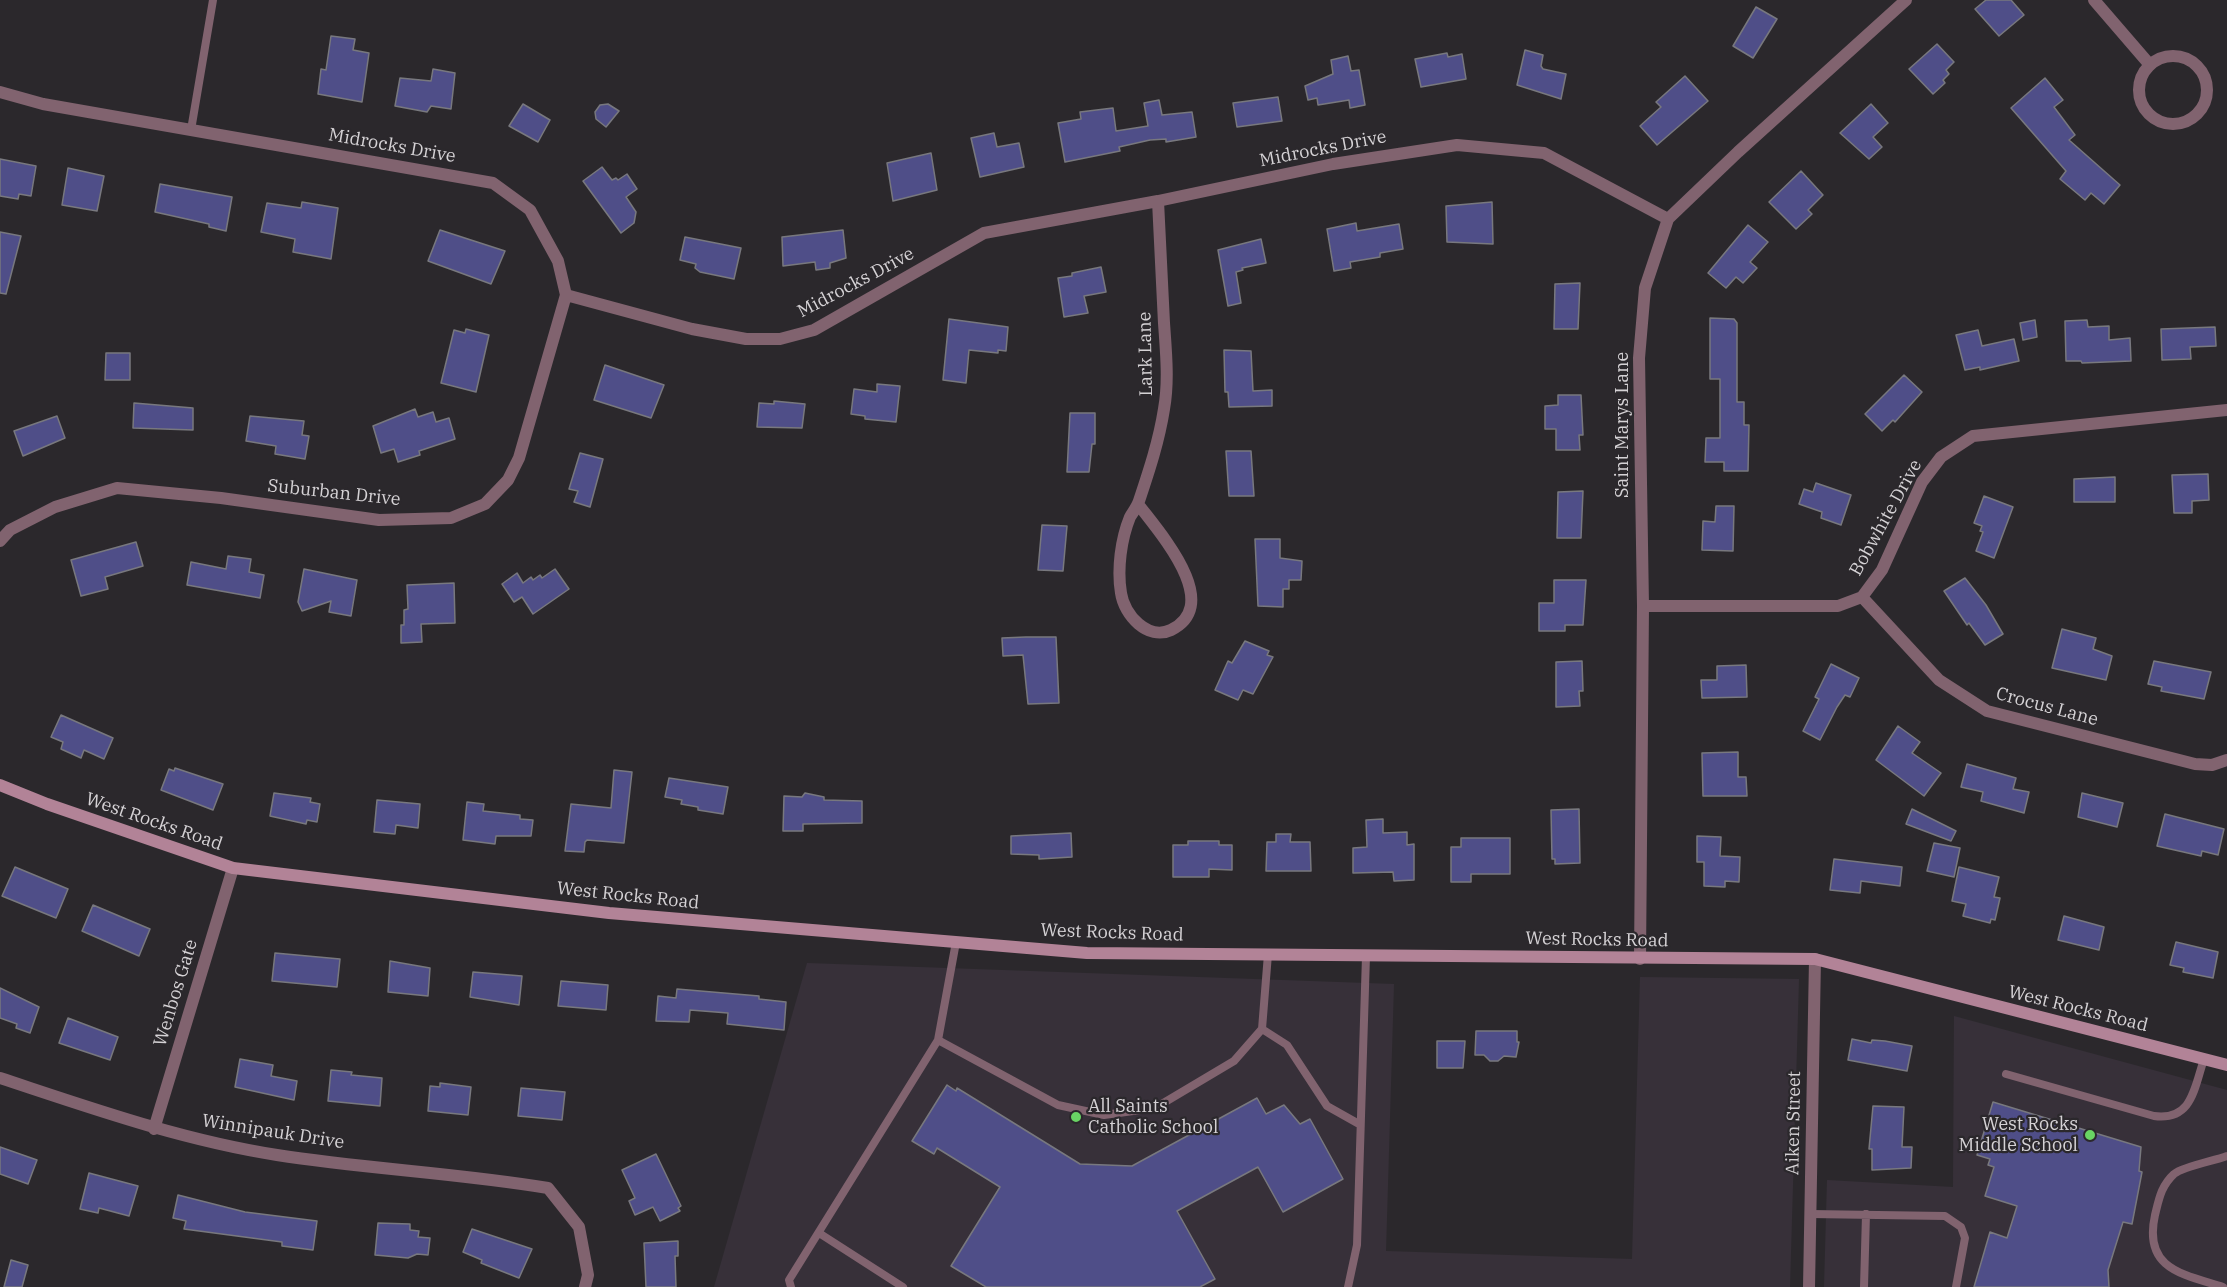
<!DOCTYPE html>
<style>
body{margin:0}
canvas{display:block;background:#2b282c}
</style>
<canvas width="2227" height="1287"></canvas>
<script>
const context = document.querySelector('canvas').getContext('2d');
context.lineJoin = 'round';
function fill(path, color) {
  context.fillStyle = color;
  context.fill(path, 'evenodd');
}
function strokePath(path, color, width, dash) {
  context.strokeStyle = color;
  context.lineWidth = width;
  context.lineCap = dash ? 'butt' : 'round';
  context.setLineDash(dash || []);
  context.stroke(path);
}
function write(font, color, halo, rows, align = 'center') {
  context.font = font + ' "IBM Plex Serif",serif';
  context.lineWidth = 4.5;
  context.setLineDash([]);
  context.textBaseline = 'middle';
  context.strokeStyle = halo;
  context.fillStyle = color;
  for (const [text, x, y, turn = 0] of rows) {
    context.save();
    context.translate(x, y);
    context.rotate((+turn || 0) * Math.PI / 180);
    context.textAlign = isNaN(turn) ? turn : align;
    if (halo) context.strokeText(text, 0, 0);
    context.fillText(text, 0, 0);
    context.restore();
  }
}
fill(new Path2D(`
 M807,963L1394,984L1386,1251L1632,1259L1640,977L1799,979L1790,1287H714Z
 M1954,1016L2227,1090V1287H1824L1827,1180L1953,1187Z`), '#373039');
const building = new Path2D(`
 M1986,0H2011L2024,15L1999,36L1975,9Z
 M1756,7L1777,19L1753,58L1733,46Z
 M331,36L355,39L353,50L369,53L362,102L318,94L321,69L326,70Z
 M1937,44L1954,62L1946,70L1949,74L1943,80L1945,83L1933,94L1909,69Z
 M1525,50L1543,55L1541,66L1543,69L1566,74L1561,99L1517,85Z
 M1447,53L1448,57L1462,54L1466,79L1421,87L1415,59Z
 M1348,56L1351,71L1359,70L1365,105L1350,108L1349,100L1318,105L1317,98L1308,100L1305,86L1333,74L1331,60Z
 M433,69L455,73L451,109L431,106L427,112L395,106L400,78L431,81Z
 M1685,76L1708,101L1657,145L1640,126L1661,107L1656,102Z
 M2045,78L2063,100L2054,107L2075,135L2069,140L2120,185L2104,204L2091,193L2085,200L2060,179L2066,171L2011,108Z
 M1278,97L1282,121L1237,127L1233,103Z
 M1159,100L1162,115L1192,112L1196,137L1166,142V139L1150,140L1119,147L1120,151L1065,162L1058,123L1081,119L1080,112L1113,108L1116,131L1148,126L1144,103Z
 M523,104L550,120L538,142L509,126Z
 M608,104L619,111L606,127L596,119L595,112L600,105Z
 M1871,104L1888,123L1873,137L1882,147L1869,159L1840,133Z
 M994,133L997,147L1019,143L1024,167L980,177L971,138Z
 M931,153L937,190L893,201L887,163Z
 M0,159L36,166L31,196L19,194L18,199L0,196Z
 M602,167L612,180L616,178L618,180L627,174L637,189L626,197L636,212L634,223L621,233L583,181Z
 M68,168L104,176L97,211L62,205Z
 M1801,171L1823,195L1808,210L1812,214L1796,229L1769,202Z
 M160,184L232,197L226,231L209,227V224L155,212Z
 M302,202L338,208L331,259L293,252L295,239L261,232L267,203L301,208Z
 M1492,202L1493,244L1447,242L1446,206Z
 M1356,223L1357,231L1399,224L1403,249L1380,253V257L1350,262L1351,268L1334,271L1327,229Z
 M1748,225L1768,242L1750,262L1757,268L1743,283L1736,277L1726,288L1708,273Z
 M440,230L505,251L491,284L428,261Z
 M843,230L846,258L830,263V268L816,270L815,262L783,266L782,237Z
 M0,232L21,236L6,294L0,293Z
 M685,237L741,248L734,279L700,272L695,268L696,264L680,260Z
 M1261,239L1266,263L1242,268L1243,270L1236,272L1241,303L1228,306L1218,250Z
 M1101,267L1106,292L1084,296L1088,313L1064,317L1058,278L1072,276V273Z
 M1580,283L1578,329H1554L1555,284Z
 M1710,318L1734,319L1737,323V402H1744V425H1749L1748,471H1724V462H1705L1706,438H1720V379H1710Z
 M949,319L1008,327L1006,351L998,350V353L969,350L966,383L943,380Z
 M2035,320L2037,337L2023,340L2020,323Z
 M2087,320L2088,327L2109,326V340L2130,338L2131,361L2082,363L2081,361H2066L2065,321Z
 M2215,327L2216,346L2190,347L2191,359L2162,360L2161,329Z
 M466,329L489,335L476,392L441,383L454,330L465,333Z
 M1978,330L1982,346L2014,339L2019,361L1980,370V367L1965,370L1956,335Z
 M1224,350L1251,351L1253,391L1272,390V406L1229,407L1228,392H1225Z
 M106,353H130V380H105Z
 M605,365L664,385L651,418L594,400Z
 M1904,375L1922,392L1895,422L1893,420L1882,431L1865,414Z
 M877,384L900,386L896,422L865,419V416L851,414L854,389L877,392Z
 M1558,395H1581L1583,435H1579L1580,450H1556V429H1545V406L1558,405Z
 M774,401L805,404L802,428L757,427L759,403L774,404Z
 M134,403L193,408V430L133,428Z
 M415,409L418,417L433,412L436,422L449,418L455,439L419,451L420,455L398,462L394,449L381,453L373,426Z
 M1070,413H1095V444H1092L1089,472H1067Z
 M57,416L65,438L23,456L14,431Z
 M250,416L304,421L302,435L309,436L305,459L275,454L276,446L246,441Z
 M1226,451H1251L1254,496H1229Z
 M580,453L603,459L590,507L574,502L578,491L569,489Z
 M2208,474L2209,500L2192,501V513H2174L2172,475Z
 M2115,477V502H2074V479Z
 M1816,483L1851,495L1841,525L1821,518L1822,512L1799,504L1804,489L1813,492Z
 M1583,491L1581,538H1557L1558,492Z
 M1984,496L2013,507L1994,558L1976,551L1983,532L1980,531L1982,526L1974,523Z
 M1716,506H1734L1733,551L1702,550L1703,521L1715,522Z
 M1042,525L1067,526L1063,571L1038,570Z
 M1255,539H1280V558L1302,561L1301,580H1289V589H1283V607L1258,606Z
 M136,542L143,566L105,577L108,589L81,596L71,560Z
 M228,556L251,559L249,572L264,575L260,598L187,585L191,562L226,569Z
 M304,569L357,580L351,616L329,612L331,601L302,611L298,602Z
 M555,569L569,589L533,614L522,597L514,602L502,584L517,573L523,583L531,577L533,580L540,575L542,578Z
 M1965,578L1986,605L2003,634L1985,645L1969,623L1967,625L1944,591Z
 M1554,580H1586L1583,625H1565V631H1539V603H1554Z
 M454,583L455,623L421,624L422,642L401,643V625H404V610L408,609L407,585Z
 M2062,629L2096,638L2093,649L2112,656L2106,680L2052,668Z
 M1026,637H1056L1059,703L1028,704L1023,655L1003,656L1002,638Z
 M1245,641L1269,651L1267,655L1273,657L1253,694L1243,690L1238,700L1215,690L1228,661L1232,663Z
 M1582,661L1583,691H1579L1580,706L1556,707V662Z
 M2154,661L2211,672L2204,699L2161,691L2162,687L2148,684Z
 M1831,664L1859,678L1850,697L1845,695L1837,707L1820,740L1803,731L1819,699L1815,697Z
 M1746,665L1747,697L1702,698L1701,680H1717V666Z
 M61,715L113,738L104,759L84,750L81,758L61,749L63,742L51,737Z
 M1898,726L1920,742L1912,753L1941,773L1924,796L1876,760Z
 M1738,752V777H1746L1747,796H1703L1702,753Z
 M1967,764L2016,778L2013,789L2029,792L2024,813L1981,801L1983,792L1961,787Z
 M175,768L223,784L213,810L161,790L169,769L174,771Z
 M614,770L632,772L624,843L587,840L585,842L584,852L565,851L571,804L611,808Z
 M669,778L728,787L723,814L698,810V807L681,804L682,800L665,797Z
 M274,793L311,798L310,802L320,804L317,822L307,820L306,824L270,816Z
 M805,793L824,797V800L862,801V823L803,824V831H783L784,796L802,797Z
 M2082,793L2123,803L2117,827L2078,817Z
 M377,800L420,804L418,828L396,825L395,834L374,832Z
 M467,802L484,804L483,811L520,815V819L533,820L531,836H496L495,844L463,840Z
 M1579,809L1580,863L1555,864V859H1552L1551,810Z
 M1912,809L1956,831L1951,841L1906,824Z
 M2165,814L2224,829L2218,855L2202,851L2201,856L2157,846Z
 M1383,819V833L1407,832V845L1414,844V880L1394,881L1393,872L1353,873V848L1367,847L1366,820Z
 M1071,833L1072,857L1039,859V855L1011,854V836Z
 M1276,834H1291L1290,842H1310L1311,871H1266L1267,842H1276Z
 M1697,836L1721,837L1720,856L1740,857L1739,882L1725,881V887L1704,886V862H1697Z
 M1461,838H1510V874H1471V882H1451V847H1461Z
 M1188,841H1219V845H1232V870L1209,869V877H1173V845H1188Z
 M1934,843L1960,848L1954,877L1927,871Z
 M1834,859L1902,867L1900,886L1861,881L1860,893L1830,890Z
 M15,867L68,889L56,918L2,896Z
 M1959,867L1999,877L1994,897L2000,898L1995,920L1991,919L1990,923L1963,916L1966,904L1952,901Z
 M93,905L150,929L139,956L82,931Z
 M2064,916L2104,927L2099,950L2058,940Z
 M2176,942L2218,952L2213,978L2183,972L2184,968L2170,965Z
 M275,953L340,959L337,987L272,981Z
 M390,961L430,968L428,996L388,992Z
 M473,972L522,976L519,1005L470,997Z
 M561,981L608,985L606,1010L558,1006Z
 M0,988L39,1007L30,1033L16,1028L17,1024L0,1018Z
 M677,989L759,996V999L786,1002L784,1030L727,1024L728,1013L690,1010L689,1022L656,1021L658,996L676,998Z
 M68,1018L118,1037L110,1060L59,1043Z
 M1476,1031H1517V1042H1519L1516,1057L1504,1056L1498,1061H1490L1484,1055H1475Z
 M1852,1039L1871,1043L1872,1040L1885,1041L1912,1046L1907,1071L1848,1060Z
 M1437,1041H1465L1463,1068H1437Z
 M240,1059L273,1065L271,1076L297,1081L294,1100L235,1087Z
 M331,1070L352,1072L351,1075L382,1078L380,1106L328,1101Z
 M440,1083L471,1087L468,1115L428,1111L430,1086L440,1087Z
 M947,1085L956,1091L957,1088L1080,1164L1132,1166L1257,1098L1266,1114L1284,1105L1300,1124L1310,1119L1343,1179L1283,1212L1258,1167L1177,1211L1215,1279L1200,1287H986L951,1266L1000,1187L937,1148L934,1154L912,1141Z
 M521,1088L565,1092L562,1120L518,1116Z
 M1993,1102L2141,1147L2139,1171L2142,1172L2132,1224L2123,1222L2108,1270L2109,1287H1974L1990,1232L2007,1238L2017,1206L1985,1196L1994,1167L1988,1165L1990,1159L1977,1155Z
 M1873,1106L1904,1107L1902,1147H1912L1911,1168L1872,1170V1149H1869Z
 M0,1147L37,1160L28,1184L0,1174Z
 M656,1154L681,1206L678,1208L680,1211L660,1221L653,1207L635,1215L629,1201L635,1198L622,1170Z
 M89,1173L138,1186L129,1216L99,1208L98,1213L80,1209Z
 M178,1195L245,1212L317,1221L313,1250L282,1246V1242L184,1229L186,1221L173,1218Z
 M378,1223L410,1224V1230L419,1231L418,1237L430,1238L428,1255L417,1254L408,1258L375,1255Z
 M472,1229L532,1249L519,1278L481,1263L482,1260L463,1252Z
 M678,1241V1256H675L676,1287H646L644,1243Z
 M11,1260L28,1265L22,1287H4Z`);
fill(building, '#4f4e88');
strokePath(building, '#78787e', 1.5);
strokePath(new Path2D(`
 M191,130L213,0
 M956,942L938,1040L1058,1105L1104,1115L1155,1108L1234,1061L1262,1029L1268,954
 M1262,1029L1287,1045L1327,1106L1359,1124
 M2006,1074L2154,1116C2192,1121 2194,1089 2204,1059
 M1810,1214L1945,1216L1961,1227L1965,1238L1956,1287
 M819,1233L903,1287
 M791,1287L789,1280L938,1040
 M1348,1287L1357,1245L1366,956
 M1864,1287L1866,1214
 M2223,1287C2182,1274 2143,1269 2155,1215C2159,1199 2161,1186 2174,1174C2184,1166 2214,1161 2227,1156`), '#81636f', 8);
strokePath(new Path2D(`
 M2094,0L2150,65
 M2139 90a34 34 0 1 1 68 0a34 34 0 1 1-68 0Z
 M0,92L43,104L493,183L530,210L558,261L566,295L519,458L508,480L485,504L451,518L379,520L221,498L117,488L55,507L10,530L0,541
 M566,295L692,329L746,339H780L814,330L984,233L1158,201L1333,164L1457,145L1544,153L1668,219
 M1138,504C1159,532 1224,604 1171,630C1148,641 1124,615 1121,593C1117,569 1121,539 1130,517C1133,512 1137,507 1139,501C1149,471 1159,441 1164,409C1169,381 1166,352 1164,323C1162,283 1160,242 1158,201
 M1862,597L1939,680L1987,711L2195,764L2212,765L2227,760
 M1643,606H1838L1862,597L1882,570L1922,482L1941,457L1973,436L2227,410
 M1640,959L1643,606L1639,358L1645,288L1668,219L1738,152L1906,0
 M0,1078C91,1108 181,1140 277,1155C367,1169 458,1173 548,1188L579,1227L588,1275L585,1287
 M154,1129L233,868
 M1809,1287L1815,959`), '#81636f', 12);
strokePath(new Path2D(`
 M0,785L47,804L233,868L609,913L1087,953L1815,959L2227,1065`), '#b28397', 12);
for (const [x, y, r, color] of [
 [1076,1117,6,"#69d464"],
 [2090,1135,6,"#69d464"]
]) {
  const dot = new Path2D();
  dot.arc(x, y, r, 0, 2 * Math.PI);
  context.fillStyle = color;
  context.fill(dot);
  strokePath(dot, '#2b282c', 2);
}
write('18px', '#d5d2d5', '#2b282c', [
 ["Midrocks Drive",392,146,10],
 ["Midrocks Drive",1323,149,-11],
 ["Midrocks Drive",856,283,-28],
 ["Lark Lane",1146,354,-91],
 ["Saint Marys Lane",1623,425,-90],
 ["Suburban Drive",334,493,6],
 ["Bobwhite Drive",1886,518,-61],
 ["Crocus Lane",2047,707,15],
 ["West Rocks Road",154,822,19],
 ["West Rocks Road",628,896,6],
 ["West Rocks Road",1112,933,2],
 ["West Rocks Road",1597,940,1],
 ["Wenbos Gate",176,993,-73],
 ["West Rocks Road",2078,1009,14],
 ["Aiken Street",1794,1123,-89],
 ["Winnipauk Drive",273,1132,9]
]);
write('18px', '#d5d2d5', '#2b282c', [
 ["All Saints",1088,1107],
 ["Catholic School",1088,1128],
 ["West Rocks",2078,1125,"right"],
 ["Middle School",2078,1146,"right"]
], 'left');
</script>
